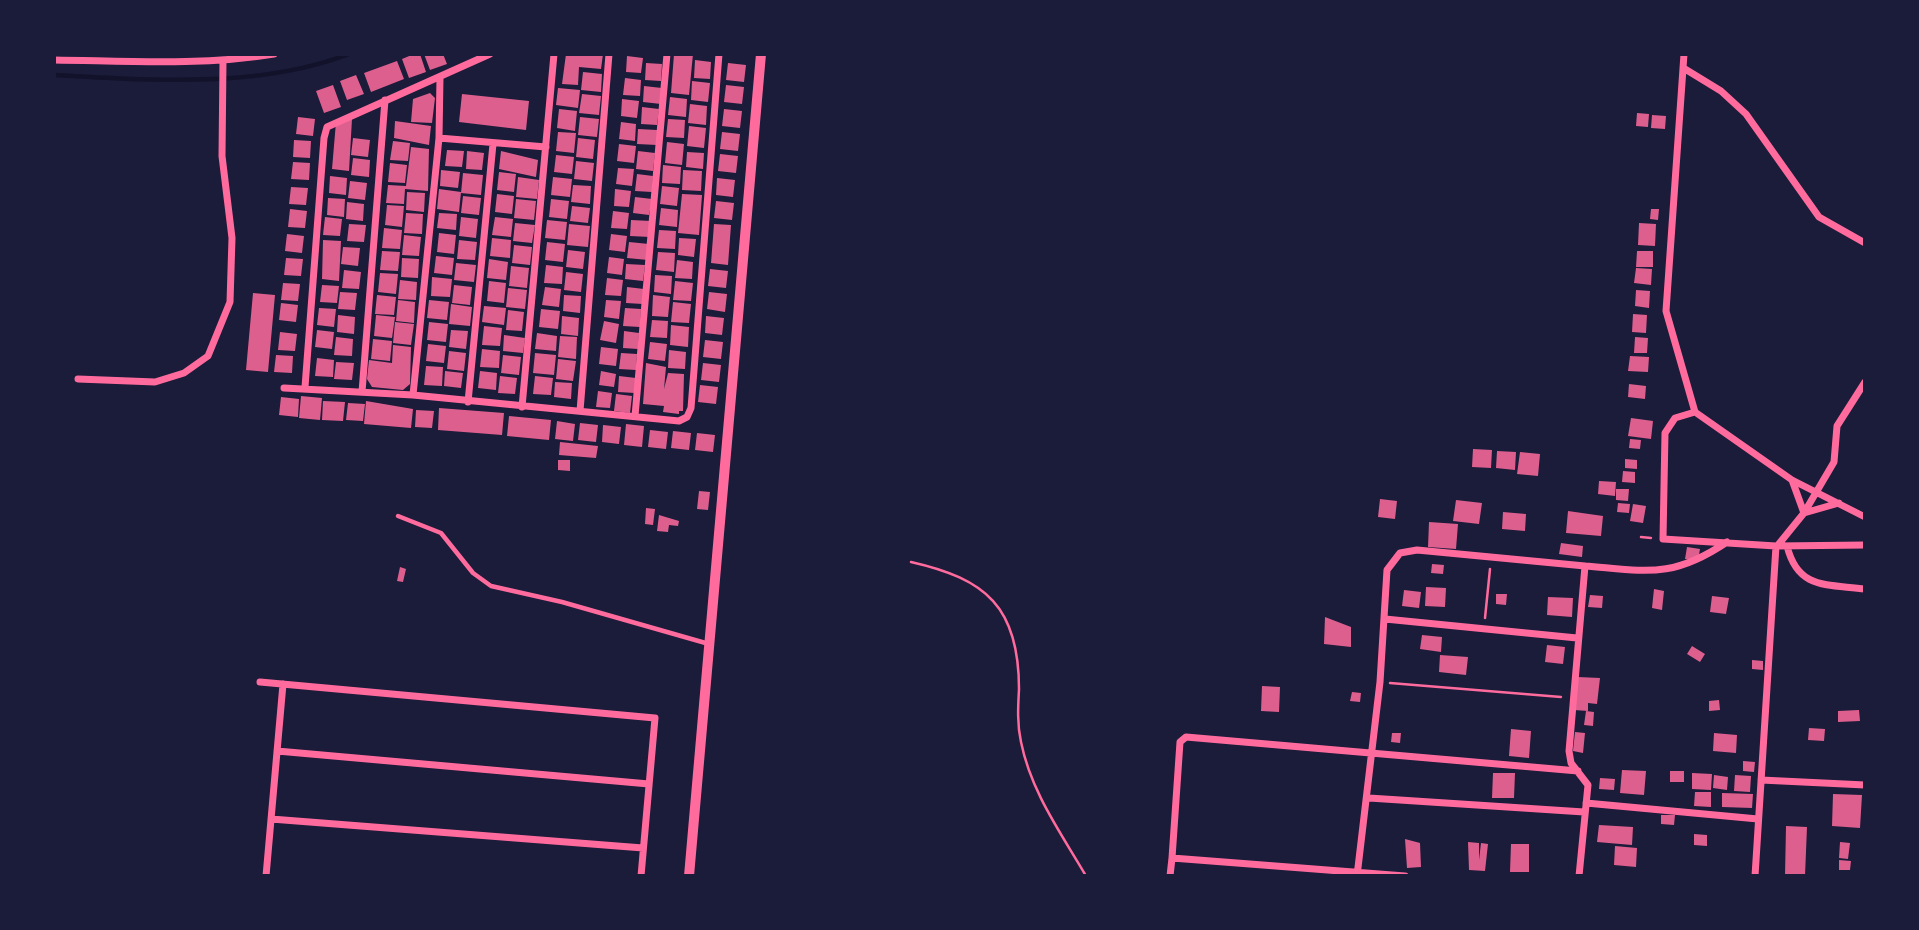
<!DOCTYPE html>
<style>
body{margin:0}
#map{position:relative;width:1919px;height:930px;overflow:hidden;background:#1b1b3a;font-family:Montserrat,sans-serif}
canvas{display:block}
.frame{position:absolute;inset:0;border:56px solid #1b1b3a;pointer-events:none}
</style>
<div id="map">
<canvas width="1919" height="930"></canvas>
<div class="frame"></div>
</div>
<script>
const context = document.querySelector('canvas').getContext('2d');
context.lineJoin = 'round';
function strokePath(path, color, width, dash) {
  context.strokeStyle = color;
  context.lineWidth = width;
  context.lineCap = dash ? 'butt' : 'round';
  context.setLineDash(dash || []);
  context.stroke(path);
}
function fill(path, color) {
  context.fillStyle = color;
  context.fill(path, 'evenodd');
}
strokePath(new Path2D(`
 M54,75C151,80 257,89 349,54`), '#12122b', 4.5);
fill(new Path2D(`
 M414,54H420L426,72L409,78L402,59Z
 M424,54H443L447,64L430,70Z
 M566,54H603L601,69L579,67L578,85L562,84Z
 M674,54H693L689,95L671,93Z
 M627,56L643,58L641,73L626,72Z
 M695,60L711,62L710,79L694,78Z
 M397,61L404,79L371,92L364,73Z
 M646,63L662,64L661,81L645,80Z
 M728,63L746,65L744,82L726,80Z
 M583,72L602,74L601,92L581,90Z
 M356,75L364,94L347,100L340,81Z
 M625,78L641,80L640,96L623,95Z
 M692,81L710,83L708,102L691,100Z
 M333,85L341,107L324,113L316,91Z
 M726,85L744,87L742,104L724,102Z
 M644,86L662,88L661,104L643,102Z
 M558,88L580,90L578,108L556,105Z
 M430,93L435,98L432,123L411,122L413,99Z
 M462,94L529,101L526,130L459,122Z
 M582,94L601,96L599,115L579,113Z
 M670,97L687,99L686,117L668,115Z
 M622,99L639,101L637,118L621,116Z
 M690,104L707,106L706,125L688,123Z
 M642,107L659,109L657,125L641,124Z
 M559,109L577,111L575,131L557,128Z
 M724,109L742,111L740,128L722,126Z
 M1637,113L1649,114L1648,127L1636,126Z
 M1652,115L1666,116L1665,129L1651,128Z
 M298,117L315,119L313,136L296,134Z
 M580,117L599,119L597,137L578,135Z
 M352,119L349,171L332,169L336,122Z
 M668,119L685,120L684,138L666,137Z
 M395,121L431,126L429,145L394,138Z
 M621,122L636,124L635,141L619,139Z
 M689,126L706,128L704,148L687,146Z
 M638,129L657,130V145L637,144Z
 M558,132L576,133L574,153L556,151Z
 M722,132L740,134L738,151L720,149Z
 M353,138L370,140L368,157L351,155Z
 M578,138L595,140L593,159L576,157Z
 M294,140L311,141L310,158L293,157Z
 M393,141L410,143L408,161L390,160Z
 M667,142L684,144L682,165L665,163Z
 M619,144L636,146L634,163L617,161Z
 M411,147L429,149L428,191L405,189L404,204L386,203L388,185L406,186Z
 M447,150L464,151L462,167L445,166Z
 M467,151L484,153L482,170L466,169Z
 M501,151L538,160L536,177L499,169Z
 M638,151L655,153L653,171L636,169Z
 M687,152L704,153L703,169L686,167Z
 M720,154L738,156L736,173L718,171Z
 M556,155L574,157L572,174L554,172Z
 M353,158L370,160L369,177L351,175Z
 M576,161L594,163L592,181L574,179Z
 M293,162L310,163L309,180L291,179Z
 M390,163L407,165L405,183L388,182Z
 M663,165L681,167L680,184L662,183Z
 M618,168L634,169L632,186L616,184Z
 M441,170L460,172L458,188L440,186Z
 M683,170L702,171L701,191L682,190Z
 M499,172L516,174L514,192L497,190Z
 M463,173L483,175L481,195L461,193Z
 M637,174L653,176L652,192L635,191Z
 M330,176L347,178L346,195L329,193Z
 M518,177L539,180L537,199L516,197Z
 M553,177L572,179L570,197L551,195Z
 M717,178L735,180L733,197L716,195Z
 M350,181L367,183L365,200L348,198Z
 M573,185L591,186L590,204L571,202Z
 M662,186L679,188L677,206L660,204Z
 M291,187L308,188L306,205L289,204Z
 M439,189L461,192L459,212L437,209Z
 M615,189L631,191L629,207L614,206Z
 M407,192L425,193L424,212L406,210Z
 M497,194L514,196L512,214L495,212Z
 M682,194L702,195L699,235L678,233Z
 M463,196L481,198L479,215L461,213Z
 M635,197L652,199L649,215L633,213Z
 M328,198L345,199L344,217L327,215Z
 M516,199L536,201L534,220L514,218Z
 M551,199L569,201L567,219L549,217Z
 M716,201L734,203L732,220L714,218Z
 M347,202L364,204L363,221L346,219Z
 M387,205L404,206L402,227L385,225Z
 M572,206L590,208L588,223L570,221Z
 M661,208L678,210L677,227L659,225Z
 M290,209L307,211L305,228L288,227Z
 M1651,209H1659L1658,220L1650,219Z
 M613,211L629,213L627,229L611,228Z
 M406,213L423,214L422,234L404,233Z
 M439,213L457,214L456,230L437,228Z
 M325,217L342,219L340,236L323,235Z
 M461,217L478,219L476,238L459,236Z
 M495,217L513,219L511,237L492,235Z
 M547,220L567,222L565,240L545,238Z
 M631,220L651,221L650,237L630,236Z
 M515,223L535,225L532,243L513,241Z
 M1639,223L1656,224L1655,246L1638,245Z
 M349,224L366,225L364,242L347,241Z
 M569,224L590,226L588,247L567,245Z
 M714,224L731,225L728,265L711,263Z
 M384,228L402,230L400,249L382,248Z
 M659,230L676,231L675,249L657,248Z
 M439,233L456,235L454,254L437,252Z
 M287,234L304,236L302,253L285,251Z
 M611,234L627,236L625,252L609,250Z
 M404,235L421,237L419,256L402,255Z
 M492,238L511,240L510,258L490,256Z
 M679,238L696,239L694,257L678,255Z
 M323,240L341,241L339,281L322,279Z
 M459,240L477,242L475,260L457,259Z
 M547,242L565,244L563,262L545,260Z
 M629,242L649,244L648,260L627,258Z
 M514,245L532,247L530,265L512,263Z
 M343,247L360,248L358,266L341,264Z
 M568,250L585,252L583,269L566,267Z
 M382,251L400,252L398,271L380,270Z
 M1637,251H1653V267H1636Z
 M658,252L675,253L674,272L656,270Z
 M436,256L454,258L452,275L434,273Z
 M609,257L624,259L622,275L607,273Z
 M286,258L303,259L301,276L284,275Z
 M402,258L419,259L418,278L401,277Z
 M489,259L508,262L506,280L487,278Z
 M677,260L693,262L692,279L675,278Z
 M456,263L476,265L474,282L454,280Z
 M626,264L645,265L643,281L625,279Z
 M546,265L563,267L562,284L544,283Z
 M511,266L529,268L527,288L509,286Z
 M1636,268L1652,269L1651,285L1634,283Z
 M710,269L728,271L726,288L708,286Z
 M344,270L361,272L359,289L342,288Z
 M566,272L583,274L581,292L564,290Z
 M380,273L398,274L396,294L378,292Z
 M655,275L672,276L671,294L654,292Z
 M432,277L452,279L450,297L431,296Z
 M607,278L623,280L621,296L605,295Z
 M400,280L417,282L416,300L398,299Z
 M489,281L506,283L504,303L487,301Z
 M675,281L693,283L691,301L673,300Z
 M283,283L300,284L298,301L281,300Z
 M322,285L339,286L337,303L320,302Z
 M454,285L472,287L470,305L452,303Z
 M545,287L561,289L559,307L542,305Z
 M627,287L644,289L643,304L626,303Z
 M508,288L527,290L525,309L506,307Z
 M1636,290L1650,291L1649,308L1635,306Z
 M340,292L357,293L355,310L338,309Z
 M709,292L727,294L725,312L707,309Z
 M253,293L275,295L268,372L246,370Z
 M377,295L396,297L394,315L375,314Z
 M564,295L581,296L580,313L563,311Z
 M653,295L670,297L668,317L652,316Z
 M398,300L415,302L414,323L396,321Z
 M429,300L449,302L447,320L427,318Z
 M606,300L621,301L619,319L604,317Z
 M673,302L691,304L689,323L671,322Z
 M281,303L298,305L296,322L279,320Z
 M451,304L472,307L470,326L449,324Z
 M484,306L506,308L504,325L482,322Z
 M319,308L336,309L334,327L317,325Z
 M625,308L641,309L640,327L623,326Z
 M541,309L560,311L558,329L539,327Z
 M508,310L524,312L522,331L506,330Z
 M1633,314L1647,315L1646,333L1632,332Z
 M338,315L355,317L354,334L337,332Z
 M376,315L395,317L392,338L374,336Z
 M562,316L579,318L578,336L561,334Z
 M706,316L724,318L722,335L705,333Z
 M652,320L668,321L667,338L650,337Z
 M604,321L619,324L616,343L600,340Z
 M395,322L414,324L411,345L393,343Z
 M429,322L448,324L446,342L427,340Z
 M671,325L689,327L688,347L670,345Z
 M484,326L502,328L500,346L482,345Z
 M317,330L334,332L332,349L315,347Z
 M451,330L468,331L466,349L449,347Z
 M624,331L639,333L638,349L623,348Z
 M280,332L297,334L295,351L278,350Z
 M537,333L557,336L556,351L535,349Z
 M504,335L525,338L523,353L503,351Z
 M560,336L577,337L576,359L558,357Z
 M336,337L353,339L352,356L334,355Z
 M1635,337L1648,338L1647,353H1634Z
 M373,339L392,341L390,361L371,359Z
 M705,340L723,342L721,359L703,357Z
 M650,342L667,344L665,361L648,359Z
 M428,344L446,346L444,363L426,361Z
 M393,345L411,347L410,384L403,390L372,387L367,379L369,360L392,363Z
 M601,347L618,349L616,366L599,364Z
 M482,349L500,351L499,368L480,367Z
 M669,350L686,352L685,369L668,368Z
 M449,351L466,353L464,371L447,369Z
 M535,353L556,355L554,375L533,373Z
 M621,353L637,354L636,370L619,369Z
 M276,355L293,356L292,373L274,372Z
 M503,355L521,357L519,375L501,373Z
 M1630,356L1649,357L1648,372L1628,371Z
 M317,358L334,360L333,377L315,376Z
 M558,359L576,361L573,381L556,379Z
 M336,362L354,363L352,380L334,379Z
 M646,363L666,367L664,389L668,373L684,374L683,411H679V414L663,412L664,406L643,404Z
 M703,363L721,365L719,382L701,380Z
 M426,366L443,367L442,386L424,385Z
 M445,371L463,373L461,388L444,386Z
 M480,371L497,373L496,390L478,388Z
 M601,371L616,374L614,387L599,385Z
 M500,376L517,378L515,394L498,393Z
 M535,376L553,378L551,395L533,394Z
 M619,376L636,378L635,393L618,392Z
 M555,382L572,383L571,399L554,397Z
 M1629,384L1646,386L1645,399L1628,397Z
 M700,385L718,387L716,404L698,402Z
 M598,391L612,393L610,408L596,407Z
 M616,394L632,396L630,413L614,411Z
 M301,396L322,398L320,420L299,418Z
 M281,397L299,399L298,417L279,415Z
 M323,401L345,402L343,421L322,420Z
 M366,401L413,409L411,428L364,424Z
 M348,403L365,404L363,421L346,420Z
 M439,408L504,413L502,435L438,430Z
 M416,410L434,411L432,428L415,427Z
 M509,416L551,420L549,440L507,436Z
 M1631,418L1653,421L1651,439L1628,436Z
 M557,421L575,424L573,441L555,439Z
 M580,423L598,425L596,442L578,440Z
 M626,424L644,426L642,447L624,445Z
 M603,425L621,427L619,444L602,442Z
 M650,430L668,432L666,449L648,447Z
 M673,431L691,433L689,450L671,448Z
 M697,433L715,435L713,452L695,450Z
 M1630,439L1641,440L1640,449L1629,448Z
 M560,442L598,446L596,458L559,455Z
 M1473,449L1492,450L1491,468L1472,467Z
 M1497,451L1516,452L1515,470L1496,468Z
 M1520,452L1540,454L1538,476L1517,474Z
 M1625,459L1637,460V469L1625,468Z
 M558,460H570V471L558,470Z
 M1623,471L1635,472V483L1622,482Z
 M1599,481L1616,482L1615,496L1598,494Z
 M1616,489H1629L1628,501L1616,500Z
 M699,491L710,492L708,510L697,509Z
 M1380,499L1397,501L1395,519L1378,517Z
 M1456,500L1482,503L1479,524L1453,521Z
 M1618,503L1630,504L1629,513L1617,512Z
 M1633,504L1646,506L1643,523L1630,521Z
 M646,508L655,509L653,525L645,524Z
 M1568,511L1603,516L1601,536L1566,533Z
 M1503,512L1526,514L1525,531L1502,529Z
 M659,515L679,521L678,526L669,525L668,532L657,531Z
 M1429,522L1458,524L1456,549L1428,547Z
 M1561,543L1583,546L1582,557L1559,554Z
 M1687,547L1700,549L1698,560L1685,559Z
 M1432,564L1444,565L1443,574L1431,573Z
 M400,567L406,569L403,582L397,581Z
 M1426,587L1446,588L1445,607L1425,606Z
 M1654,589L1664,591L1662,610L1652,608Z
 M1404,590L1421,592L1419,608L1402,606Z
 M1496,594H1507L1506,605L1496,604Z
 M1590,595L1603,596L1602,608L1588,607Z
 M1712,596L1729,598L1726,614L1710,612Z
 M1548,597L1573,598L1572,617L1547,615Z
 M1325,617L1351,627V647L1324,644Z
 M1422,635L1442,637L1441,652L1420,649Z
 M1547,645L1565,647L1563,664L1545,662Z
 M1692,646L1705,654L1700,662L1687,654Z
 M1440,655L1468,657L1466,675L1439,672Z
 M1752,660L1763,661V670L1752,669Z
 M1578,677L1600,678L1597,704L1588,703V711L1574,710Z
 M1262,686L1280,687L1279,712L1261,711Z
 M1352,692L1361,693L1360,702L1350,701Z
 M1719,700L1720,710L1709,711V701Z
 M1859,710L1860,721L1838,722V711Z
 M1586,711L1594,712L1593,726L1584,725Z
 M1809,728L1825,729L1824,741L1808,740Z
 M1511,729L1531,731L1529,758L1509,756Z
 M1575,732L1585,733L1583,753L1573,751Z
 M1392,733H1401L1400,743L1391,742Z
 M1714,733L1737,735L1736,753L1713,751Z
 M1743,761L1755,762L1754,772L1743,771Z
 M1622,770L1646,771L1644,795L1620,793Z
 M1670,771H1684V782H1670Z
 M1493,773H1515L1514,798H1492Z
 M1692,773L1712,774L1711,790L1692,789Z
 M1714,775L1728,777L1727,790L1713,788Z
 M1735,775L1751,776L1750,792L1734,791Z
 M1600,778L1615,779L1614,790L1599,789Z
 M1695,792H1711V807L1694,806Z
 M1722,793L1753,794L1752,808L1722,807Z
 M1833,794L1862,795L1860,828L1832,826Z
 M1661,815H1675L1674,825L1661,824Z
 M1599,825L1633,827L1632,845L1597,842Z
 M1786,826L1807,827L1805,876H1785Z
 M1694,834L1707,835V846L1694,845Z
 M1405,839L1420,843L1421,867L1407,868Z
 M1468,842L1479,843V860L1481,843L1488,844L1485,871L1469,870Z
 M1840,842L1850,843L1848,859L1839,858Z
 M1511,844H1529V872H1510Z
 M1615,846L1637,848L1636,867L1614,865Z
 M1839,860L1851,861L1850,870H1839Z`), '#dd5f8e');
strokePath(new Path2D(`
 M1641,537L1651,538
 M911,562C986,579 1019,607 1019,689C1018,707 1017,724 1021,742C1031,792 1061,833 1086,876
 M1485,618L1490,569
 M1390,683L1561,697`), '#ff6b9d', 2.5);
strokePath(new Path2D(`
 M398,516L441,533L473,573L491,586L562,602L709,644`), '#ff6b9d', 4.5);
strokePath(new Path2D(`
 M1684,54L1666,311L1695,412
 M54,60C128,61 201,66 274,54
 M1685,69L1721,91L1746,114L1819,217L1865,243
 M439,138L546,147
 M78,379L155,382L184,373L208,356L230,302L232,238L222,156L223,61
 M305,387L324,138L327,127L490,54
 M284,388L413,395L679,421L687,417L691,408L719,54
 M362,392L385,100
 M413,395L439,138L440,77
 M468,402L493,144
 M522,407L554,54
 M580,411L609,54
 M635,416L667,54
 M1792,480L1804,513L1839,503
 M1778,545L1804,513L1834,462L1837,426L1865,382
 M1776,546L1663,539L1665,433L1675,418L1695,412L1792,480L1865,517
 M1787,546C1798,590 1827,584 1865,589
 M1585,566C1647,571 1672,579 1727,542
 M1385,619L1577,638
 M260,682L655,718L641,876
 M277,751L649,784
 M1761,780L1865,785
 M1369,798L1584,812
 M1586,803L1758,819
 M271,819L643,848
 M1172,858L1180,742L1186,737L1578,771
 M266,876L283,684
 M1170,876L1172,858L1405,876
 M1357,876L1380,682L1387,570L1400,553L1417,550L1585,566L1569,751L1571,763L1588,785L1579,876
 M1755,876L1776,546L1865,545`), '#ff6b9d', 7);
strokePath(new Path2D(`
 M689,876L761,54`), '#ff6b9d', 10);
</script>
